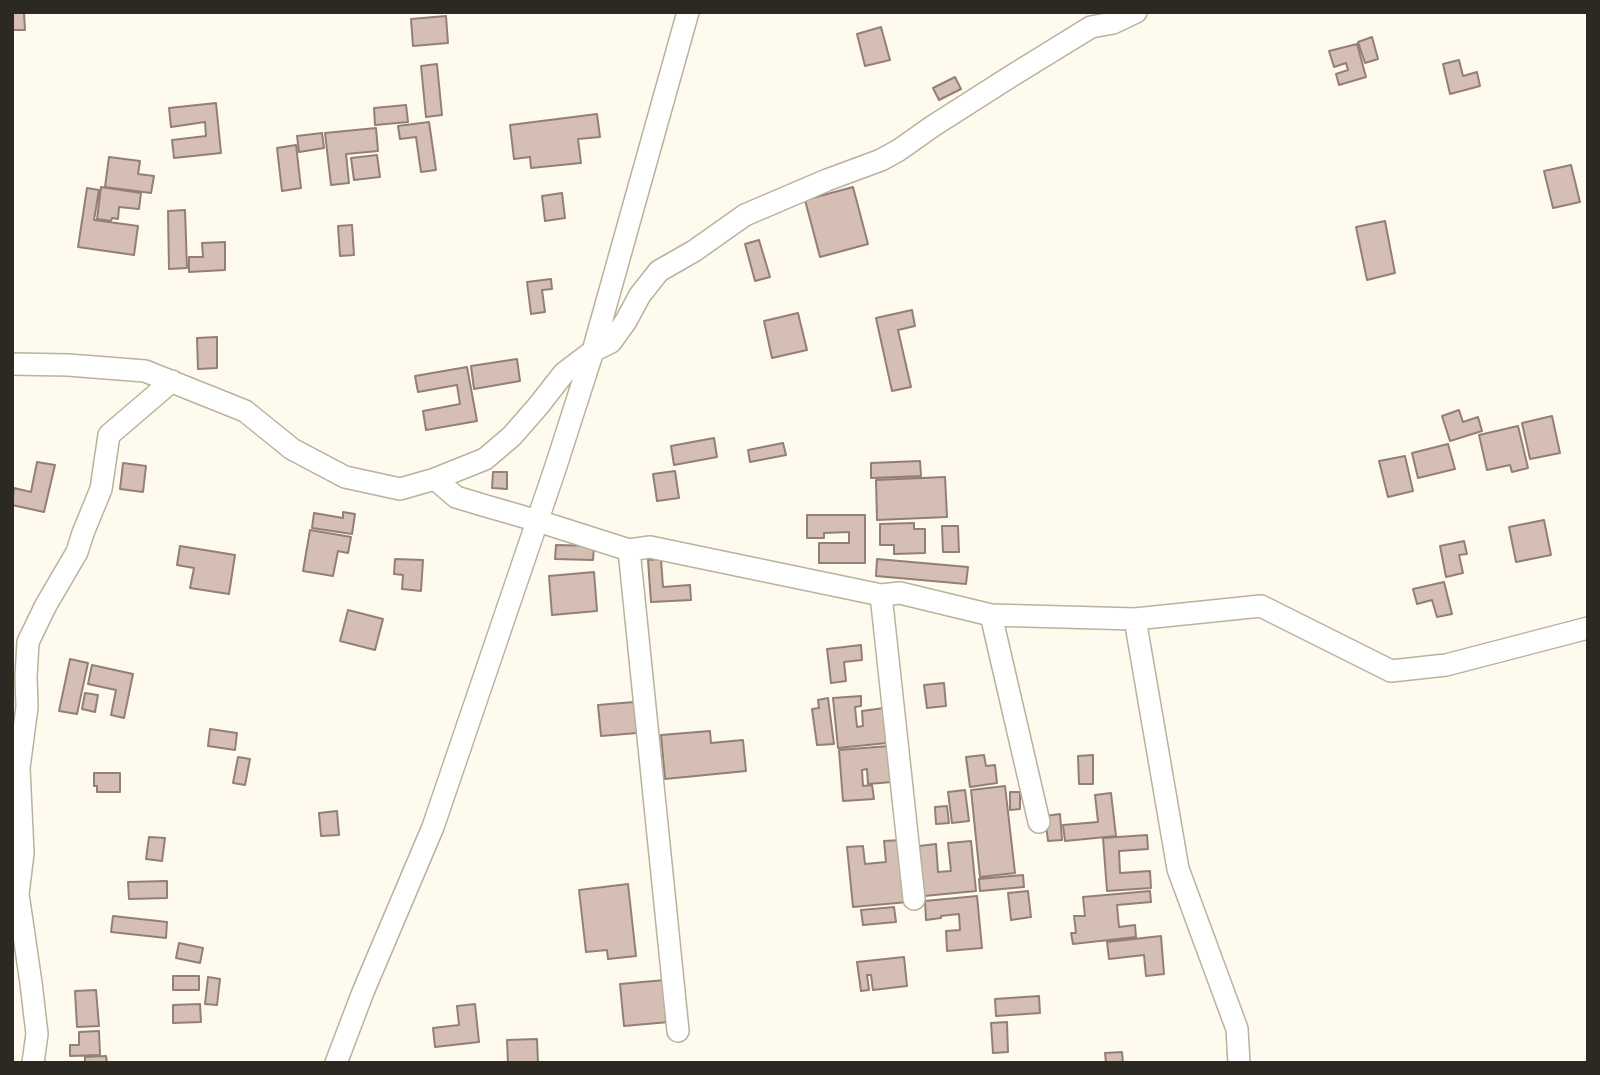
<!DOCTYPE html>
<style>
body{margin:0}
#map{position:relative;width:1600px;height:1075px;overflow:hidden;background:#fefaee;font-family:Jost,sans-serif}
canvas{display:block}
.frame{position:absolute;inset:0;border:14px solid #2c2922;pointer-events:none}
</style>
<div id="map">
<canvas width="1600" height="1075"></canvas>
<div class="frame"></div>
</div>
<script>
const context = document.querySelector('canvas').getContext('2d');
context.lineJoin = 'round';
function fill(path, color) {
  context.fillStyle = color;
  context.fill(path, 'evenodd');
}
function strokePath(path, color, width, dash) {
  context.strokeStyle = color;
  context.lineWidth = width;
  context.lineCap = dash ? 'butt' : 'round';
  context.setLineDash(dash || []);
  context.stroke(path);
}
const building = new Path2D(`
 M12,12H24L25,30H12Z
 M446,16L448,43L413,46L411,19Z
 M881,27L890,60L865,66L857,34Z
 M1372,37L1378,59L1365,63L1358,42Z
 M1357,44L1366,77L1339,85L1336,74L1348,70L1346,63L1334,67L1329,51Z
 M1459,60L1463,76L1477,72L1480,86L1450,94L1443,64Z
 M437,64L442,115L426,117L421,66Z
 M955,77L961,89L939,100L933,88Z
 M216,103L221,153L174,158L172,140L206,136L205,122L171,127L169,108Z
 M406,105L408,122L375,125L374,108Z
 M597,114L600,137L578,139L581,163L531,168L530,157L514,159L510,125Z
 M429,122L436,170L421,172L416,137L400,139L398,126Z
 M376,128L378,151L346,154L349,183L331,185L325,133Z
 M322,133L324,148L299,152L297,136Z
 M296,145L301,188L282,191L277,148Z
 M377,155L380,177L354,180L351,158Z
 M109,157L140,161L138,174L154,176L151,193L105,187Z
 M1571,165L1580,202L1553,208L1544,171Z
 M101,187L141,193L139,209L119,207L118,219L112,218L111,221L97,219Z
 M853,187L868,244L820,257L805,200Z
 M87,188L99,190L94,220L138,226L134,255L78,247Z
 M562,193L565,218L545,221L542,196Z
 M185,210L187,268L169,269L168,211Z
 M1385,221L1395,273L1367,280L1356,227Z
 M352,225L354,255L340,256L338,226Z
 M759,240L770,277L755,281L745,244Z
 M225,242V270L189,272V257H203L202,243Z
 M551,279L552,289L542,290L545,312L531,314L527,282Z
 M912,310L915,326L898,330L911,387L892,391L876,318Z
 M798,313L807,350L772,358L764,321Z
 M217,337V368L198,369L197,338Z
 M517,359L520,381L474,389L471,366Z
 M467,367L477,421L426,430L423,411L460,404L457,385L418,392L415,376Z
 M1459,410L1463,422L1478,417L1482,431L1450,441L1442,416Z
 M1552,416L1560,453L1530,459L1522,423Z
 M1518,426L1528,468L1512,472L1510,465L1487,470L1479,435Z
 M714,438L717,457L674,465L671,446Z
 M783,443L786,455L750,462L748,450Z
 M1448,444L1455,469L1418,478L1412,453Z
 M1405,456L1413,491L1388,497L1379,461Z
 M920,461L921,476L871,478V463Z
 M37,462L55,465L44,512L12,505L14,488L31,492Z
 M123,463L146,466L143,492L120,489Z
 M675,471L679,498L657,501L653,474Z
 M493,472H507V489L492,488Z
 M945,477L947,517L877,520L876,480Z
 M343,512L355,514L352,534L312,528L314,513L343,518Z
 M807,515H865V563H819V543H849V532L824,533V538H807Z
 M1544,520L1551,555L1516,562L1509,527Z
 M914,523V529H925V553L894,554V545H880V524Z
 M942,526H958L959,552H943Z
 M310,530L351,537L348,553L338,551L333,576L303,571Z
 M1464,541L1467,554L1459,555L1463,573L1446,577L1440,546Z
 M556,545L594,546L593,560L555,559Z
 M180,546L235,555L229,594L190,588L194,568L177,565Z
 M395,559L423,560L421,591L402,589L403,575L394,574Z
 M661,559L663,587L690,585L691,600L651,602L648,560Z
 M877,559L968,567L966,584L876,576Z
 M594,572L597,611L552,615L549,576Z
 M1444,582L1452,614L1437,617L1432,600L1417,604L1413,589Z
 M348,610L383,619L375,650L340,641Z
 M861,645L862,660L844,662L846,681L831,683L827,649Z
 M70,659L88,663L77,714L59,711Z
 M92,665L133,674L124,718L111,715L116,690L88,684Z
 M944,683L946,706L927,708L924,685Z
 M85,693L98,695L95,712L82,709Z
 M861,696V706L855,707L857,727L863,726L862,711L884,708L887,743L838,748L833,698Z
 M828,698L834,744L817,745L812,709L819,708L818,700Z
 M634,702L637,733L601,736L598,705Z
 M210,729L237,733L235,750L208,746Z
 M710,731L711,743L743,740L746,771L665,779L661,735Z
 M889,746L892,782L868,784L867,769L862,770L863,786L872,785L874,799L843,801L839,750Z
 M984,755L986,766L995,765L997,783L970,787L966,757Z
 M1093,755V784H1079L1078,756Z
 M238,757L250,759L245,785L233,783Z
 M94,773H120V792H97V786H94Z
 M1005,786L1015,873L980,877L971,790Z
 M965,790L969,821L952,823L948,792Z
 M1010,792H1020V809L1010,810Z
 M1111,793L1116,836L1065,841L1063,825L1098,822L1095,795Z
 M947,806L949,823L936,824L935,807Z
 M337,811L339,835L321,836L319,813Z
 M1060,814L1062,840L1048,841L1045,816Z
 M1147,835L1148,849L1119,851L1120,873L1150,871L1151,888L1107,891L1103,838Z
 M149,837L165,838L162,861L146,859Z
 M901,840L908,902L853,907L847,847L863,846L865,864L886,862L884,841Z
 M971,841L976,891L924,896L919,846L936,844L938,872L951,871L948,843Z
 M1023,875L1024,887L980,891L979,879Z
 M167,881V898L129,899L128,882Z
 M628,884L636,956L608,959L607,950L586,952L579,890Z
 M1028,891L1031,917L1011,920L1008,893Z
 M1150,891L1151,902L1117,905L1119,927L1135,925L1136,937L1073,944L1071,933H1076L1074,916H1085L1083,897Z
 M977,896L982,948L947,951L946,931L960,930L959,914L941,916V918L926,920L925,901Z
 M894,907L896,922L863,925L861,910Z
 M113,916L167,922L166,938L111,932Z
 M1161,936L1164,974L1146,976L1144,955L1109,959L1107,942Z
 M179,943L203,948L200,963L176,958Z
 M904,957L907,986L873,990L871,975H867L869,990L861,991L857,962Z
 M173,976H199V990H173Z
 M208,977L220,979L217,1005L205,1004Z
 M665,980L669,1022L624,1026L620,984Z
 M96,990L99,1026L77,1027L75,991Z
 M1039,996L1040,1013L996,1016L995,999Z
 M200,1004L201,1022L173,1023V1005Z
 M475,1004L479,1042L435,1047L433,1028L459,1025L457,1006Z
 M1007,1022L1008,1052L993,1053L991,1023Z
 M99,1031L100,1055L70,1056V1045H79V1032Z
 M537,1039L538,1063H508L507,1040Z
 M1122,1052L1123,1063H1106L1105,1053Z
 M106,1056L107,1063H85V1057Z`);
fill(building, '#d5bfb5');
strokePath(building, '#937f75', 2);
const minor = new Path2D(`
 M12,364L68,365L145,371L245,411L292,449L345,477L400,489L435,479L485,459L512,436L539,405L564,373L593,351L688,12
 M435,479L456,497L486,506L538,521L629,550L650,547L881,595L900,593L991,615L1135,619L1261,606L1391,671L1446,665L1588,628
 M629,550L678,1031
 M881,595L914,899
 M991,615L1039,822
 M1135,619L1178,869L1237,1029L1239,1063
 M33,1063L37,1034L31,983L18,894L23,853L19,768L27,707L26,677L28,642L46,605L77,552L83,533L101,489L109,435L172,381
 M336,1063L363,992L433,827L555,469L593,351L611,342L626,321L640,295L659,271L694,251L745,215L827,180L881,160L899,150L933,126L1013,75L1091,27L1113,23L1136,12`);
strokePath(minor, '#b8b29e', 24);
strokePath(minor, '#fff', 21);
</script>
